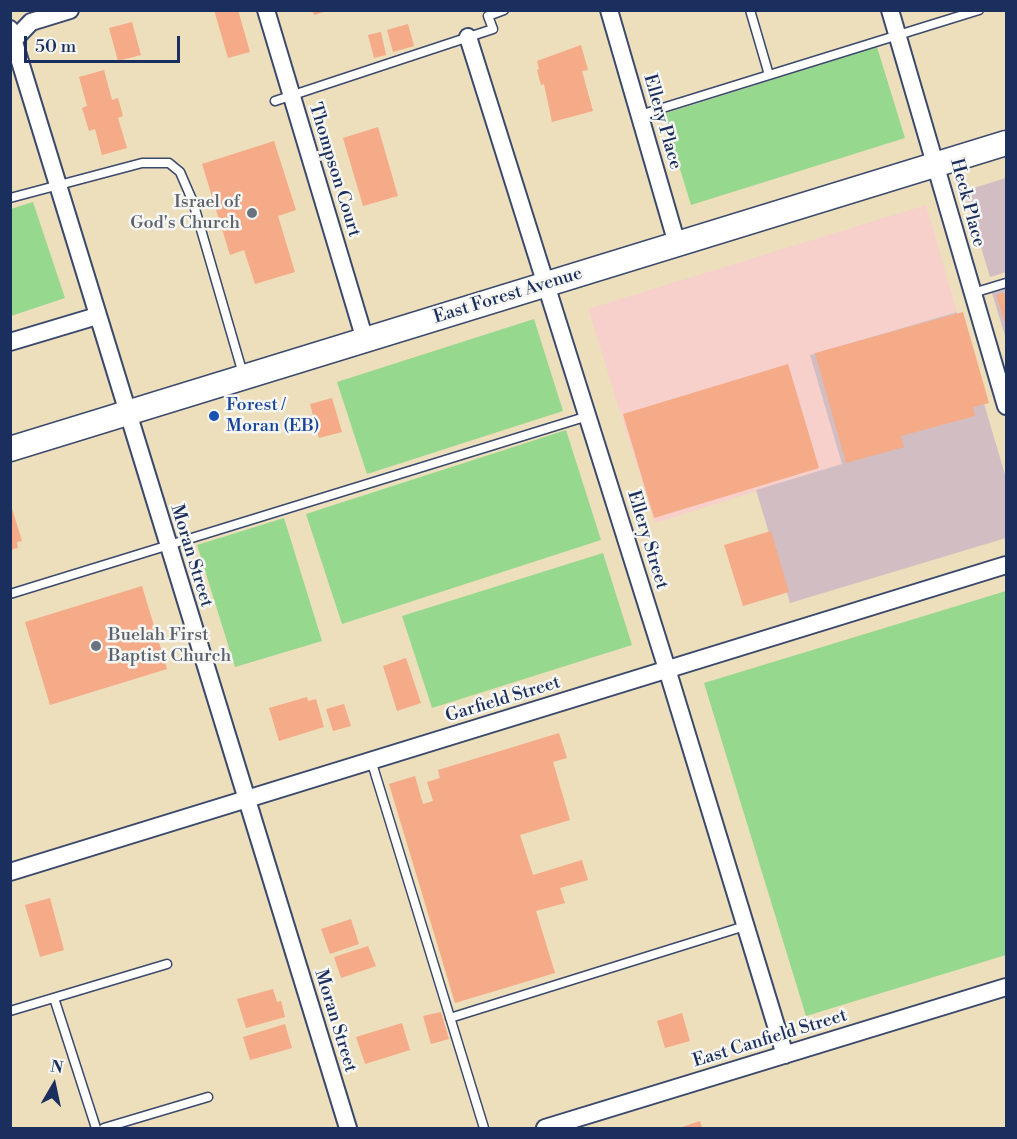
<!DOCTYPE html>
<style>
body{margin:0}
#map{position:relative;width:1017px;height:1139px;overflow:hidden;background:#eddebc;font-family:"Libre Bodoni",serif}
canvas{display:block}
.frame{position:absolute;inset:0;border:12px solid #1b2f5e;pointer-events:none}
.north{position:absolute;left:24px;top:1055px;width:60px;height:60px;-webkit-text-stroke:4px #f6f6f2;paint-order:stroke;rotate:9deg;font-size:16px;font-weight:700;line-height:24px;text-align:center;color:#1b2f5e}
.north::after{content:'';display:block;margin:auto;width:21px;height:27px;background:#1b2f5e;clip-path:polygon(50% 0,100% 100%,50% 72%,0 100%)}
.scale{position:absolute;left:24px;top:36px;width:156px;height:27px;box-sizing:border-box;border:3px solid #1b2f5e;border-top:0;padding-left:8px;font-size:18px;line-height:21px;white-space:nowrap;color:#1b2f5e;-webkit-text-stroke:4px #f6f6f2;paint-order:stroke}
</style>
<div id="map">
<canvas width="1017" height="1139"></canvas>
<div class="frame"></div>
<div class="north">N</div>
<div class="scale">50 m</div>
</div>
<script>
const context = document.querySelector('canvas').getContext('2d');
context.lineJoin = 'round';
function fill(path, color) {
  context.fillStyle = color;
  context.fill(path, 'evenodd');
}
function strokePath(path, color, width, dash) {
  context.strokeStyle = color;
  context.lineWidth = width;
  context.lineCap = dash ? 'butt' : 'round';
  context.setLineDash(dash || []);
  context.stroke(path);
}
function write(font, color, halo, rows, align = 'center') {
  context.font = font + ' "Libre Bodoni",serif';
  context.lineWidth = 5;
  context.setLineDash([]);
  context.textBaseline = 'middle';
  context.strokeStyle = halo;
  context.fillStyle = color;
  for (const [text, x, y, turn = 0] of rows) {
    context.save();
    context.translate(x, y);
    context.rotate((+turn || 0) * Math.PI / 180);
    context.textAlign = isNaN(turn) ? turn : align;
    if (halo) context.strokeText(text, 0, 0);
    context.fillText(text, 0, 0);
    context.restore();
  }
}
fill(new Path2D(`
 M926,205L957,312L810,355L843,464L655,523L588,309Z`), '#f7d0cb');
fill(new Path2D(`
 M1006,178V272L990,277L964,191Z
 M1006,289V339L992,293Z
 M957,312L1006,478V538L790,603L756,490L842,464L810,355Z`), '#d2bec2');
fill(new Path2D(`
 M877,47L905,138L691,205L663,114Z
 M33,202L65,298L11,316V209Z
 M534,319L563,411L367,474L337,382Z
 M566,430L601,540L342,624L306,514Z
 M284,518L322,641L235,667L197,545Z
 M603,553L632,645L432,708L402,616Z
 M1006,591V955L806,1016L704,683Z`), '#97d88f');
fill(new Path2D(`
 M214,10H238L250,52L228,58Z
 M313,10H327V11L314,15Z
 M132,22L141,55L118,61L109,28Z
 M408,24L414,46L393,52L387,30Z
 M381,32L386,55L374,58L368,35Z
 M581,45L588,70L582,71L593,111L552,122L544,84L541,85L537,70L539,69L537,61Z
 M104,70L112,100L118,98L123,116L118,118L127,148L102,155L95,129L89,131L82,108L87,106L79,77Z
 M378,127L398,196L363,206L343,138Z
 M274,141L296,210L278,216L295,272L255,284L244,250L230,255L202,164Z
 M1006,292V327L996,295Z
 M963,312L989,403L973,407L975,416L901,436L904,447L846,463L815,353Z
 M788,364L819,468L654,518L623,414Z
 M332,398L342,432L319,438L310,404Z
 M10,502L22,541L17,542L18,548L10,550Z
 M771,531L789,592L743,606L724,545Z
 M142,586L167,669L50,705L25,622Z
 M406,658L421,703L397,711L383,666Z
 M307,697L308,701L316,699L324,727L279,741L269,708Z
 M344,704L351,726L333,731L326,709Z
 M559,733L567,758L553,762L570,820L520,835L533,875L582,860L588,880L560,888L565,903L536,911L555,973L455,1003L389,784L415,776L423,804L433,801L427,782L440,778L438,770Z
 M50,898L64,950L40,957L25,905Z
 M351,919L359,944L330,954L321,929Z
 M368,946L376,966L341,978L334,957Z
 M273,989L277,1002L281,1001L285,1017L246,1028L237,999Z
 M441,1012L449,1039L431,1044L423,1016Z
 M682,1013L690,1041L665,1048L657,1021Z
 M402,1023L410,1050L365,1064L356,1037Z
 M285,1024L292,1048L250,1060L243,1037Z
 M700,1121L702,1128H679Z`), '#f5aa88');
const service = new Path2D(`
 M750,10L769,75
 M275,101L493,29L488,16L504,10
 M640,115L979,10
 M10,198L142,163H169L180,172L193,202L243,374
 M973,293L1006,283
 M10,594L588,416
 M371,760L484,1128
 M54,998L96,1128
 M10,1011L167,964
 M450,1018L745,926
 M104,1128L208,1097`);
const minor = new Path2D(`
 M266,10L365,340
 M609,10L677,244
 M890,10L1006,406
 M10,29L348,1128
 M468,37L667,669L785,1055
 M10,44L31,22L70,10
 M10,342L97,316
 M10,872L1006,565
 M545,1128L1006,987`);
const secondary = new Path2D(`
 M10,449L1006,143`);
strokePath(service, '#3a496c', 11);
strokePath(minor, '#3a496c', 20);
strokePath(secondary, '#3a496c', 27);
strokePath(service, '#fff', 8);
strokePath(minor, '#fff', 16);
strokePath(secondary, '#fff', 24);
for (const [x, y, r, color] of [
 [252,213,6,"#6b7280"],
 [214,416,6,"#1a4fb4"],
 [96,646,6,"#6b7280"]
]) {
  const dot = new Path2D();
  dot.arc(x, y, r, 0, 2 * Math.PI);
  context.fillStyle = color;
  context.fill(dot);
  strokePath(dot, '#f6f6f2', 2);
}
write('18px', '#1b2f5e', '#f6f6f2', [
 ["Ellery Place",662,122,74],
 ["Thompson Court",334,170,73],
 ["Heck Place",967,203,75],
 ["East Forest Avenue",508,296,-17],
 ["Ellery Street",647,540,73],
 ["Moran Street",191,556,73],
 ["Garfield Street",503,700,-17],
 ["Moran Street",335,1021,73],
 ["East Canfield Street",770,1039,-17]
]);
write('18px', '#5b616d', '#f6f6f2', [
 ["Israel of",240,203],
 ["God's Church",240,224],
 ["Buelah First",108,636,"left"],
 ["Baptist Church",108,657,"left"]
], 'right');
write('18px', '#164399', '#f6f6f2', [
 ["Forest /",226,406],
 ["Moran (EB)",226,427]
], 'left');
</script>
